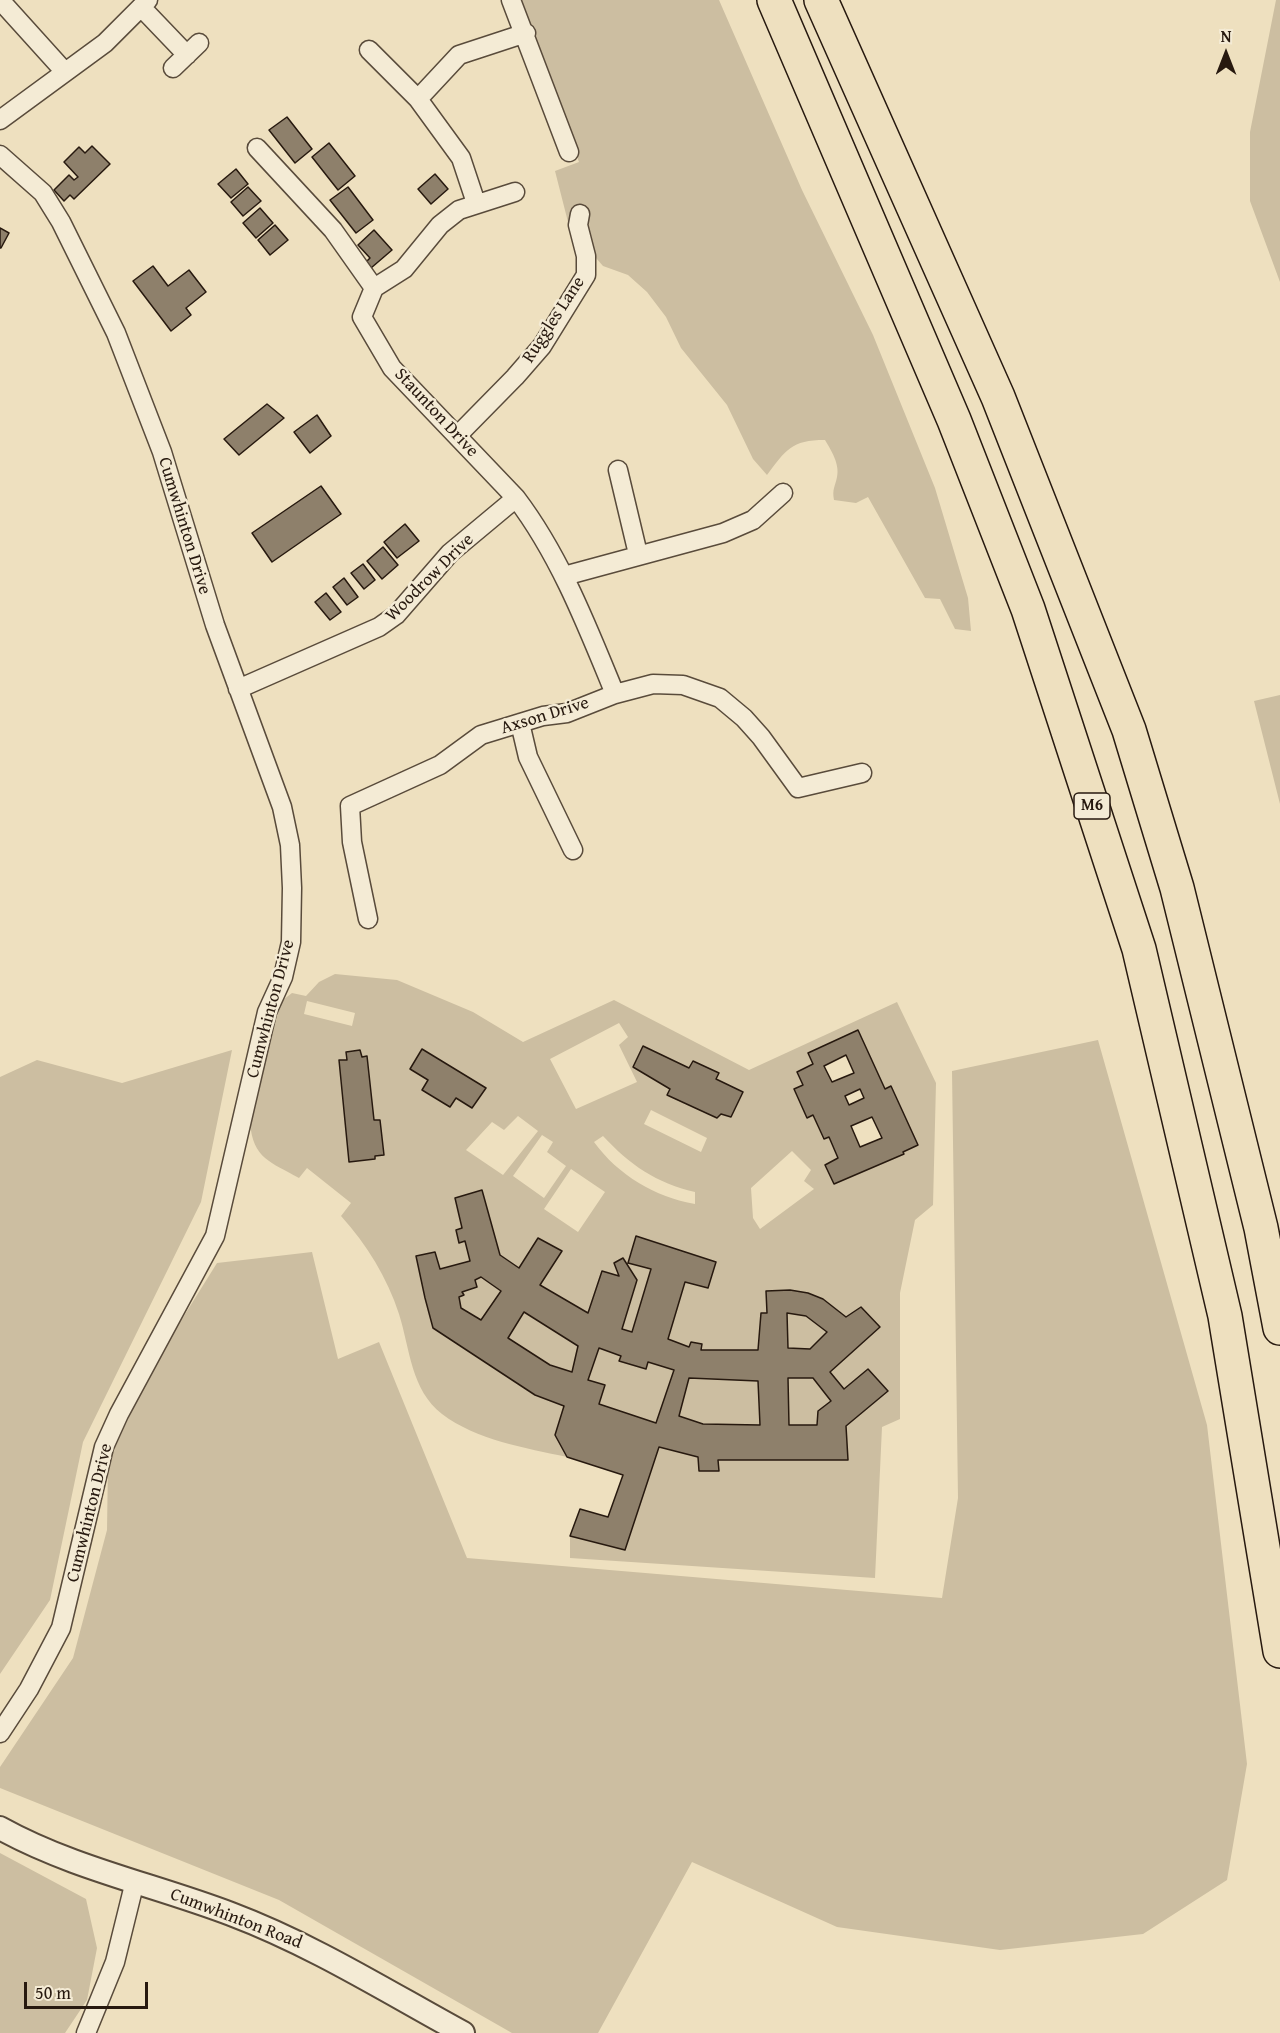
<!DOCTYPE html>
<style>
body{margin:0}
#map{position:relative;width:1280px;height:2033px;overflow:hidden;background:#eee0bf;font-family:"Gentium Book Plus",serif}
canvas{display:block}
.north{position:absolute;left:1196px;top:24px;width:60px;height:60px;-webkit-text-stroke:4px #f4ebd5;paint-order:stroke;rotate:0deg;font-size:16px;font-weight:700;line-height:24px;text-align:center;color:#27190f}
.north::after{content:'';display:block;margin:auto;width:21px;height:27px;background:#27190f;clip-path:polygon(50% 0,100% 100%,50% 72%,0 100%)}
.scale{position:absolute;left:24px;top:1982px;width:124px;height:27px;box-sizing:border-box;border:3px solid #27190f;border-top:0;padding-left:8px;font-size:18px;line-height:21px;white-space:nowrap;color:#27190f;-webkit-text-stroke:4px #f4ebd5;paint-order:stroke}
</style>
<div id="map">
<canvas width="1280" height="2033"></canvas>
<div class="north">N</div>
<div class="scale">50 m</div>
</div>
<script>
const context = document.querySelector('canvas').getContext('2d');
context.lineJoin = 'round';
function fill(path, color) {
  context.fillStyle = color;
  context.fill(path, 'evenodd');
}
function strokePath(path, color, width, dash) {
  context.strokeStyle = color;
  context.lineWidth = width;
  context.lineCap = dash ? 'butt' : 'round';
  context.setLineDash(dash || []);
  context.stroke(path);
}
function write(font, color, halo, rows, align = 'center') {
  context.font = font + ' "Gentium Book Plus",serif';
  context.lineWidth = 5;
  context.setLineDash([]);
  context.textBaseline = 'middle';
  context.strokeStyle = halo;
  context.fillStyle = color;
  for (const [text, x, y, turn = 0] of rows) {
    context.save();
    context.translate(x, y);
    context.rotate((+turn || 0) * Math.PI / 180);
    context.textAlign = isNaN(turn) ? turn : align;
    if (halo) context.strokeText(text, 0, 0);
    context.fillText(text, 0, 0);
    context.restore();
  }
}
fill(new Path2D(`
 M520,0H719L802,190L873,335L935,488L968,598L971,631L955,629L940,599L925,598L868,497L856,503L834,500C832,489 835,487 837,477C840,464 831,450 825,440C791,440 786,450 767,475L753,459L727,405L681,348L666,317L647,292L628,275L603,266L596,258L568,222L555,171L579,162L536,53Z
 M1276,0H1280V282L1250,201V132Z
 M1280,695V804L1254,701Z
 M335,974L397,980L473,1012L523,1042L614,1000L749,1070L897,1002L936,1083L933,1205L915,1220L900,1293V1419L882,1427L875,1578L570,1558V1536L625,1550L659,1447L698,1457L700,1471H719L718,1460H848L846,1426L888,1391L868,1369L844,1389L830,1372L880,1327L861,1307L846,1317C822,1296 798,1287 766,1291L767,1313L761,1314L758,1350H701L702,1344L691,1342L689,1347L668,1339L685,1282L716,1262L636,1236L628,1263L651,1269L632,1332L622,1329L637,1280L623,1258L614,1263L619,1276L588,1313L540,1285L562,1251L538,1239L519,1268L500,1255L482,1190L455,1199L470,1261L440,1269L434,1252L416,1257L427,1297L564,1406L555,1435L567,1457C526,1448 476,1440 442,1414C411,1390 410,1349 399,1314C387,1277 367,1245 341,1216L351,1203L307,1168L299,1178C271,1162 253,1159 250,1123L279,1003L292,993L306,996L319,982ZM307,1001L355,1013L352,1026L304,1014ZM619,1023L628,1037L619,1045L637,1082L576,1109L550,1059ZM858,1030L885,1089L903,1154L834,1184L825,1165L838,1158L829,1137L823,1139L813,1115L807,1118L794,1090L803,1085L797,1072L813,1064L808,1053ZM643,1046L689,1068L693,1061L716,1079L743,1092L731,1117L721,1114L717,1118L668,1095L670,1089L633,1067ZM422,1049L486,1088L472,1107L456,1098L450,1107L422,1091L428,1080ZM360,1050L362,1057L367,1056L374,1120H380L384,1154L375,1156V1159L350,1162L339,1060H347L346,1051ZM651,1110L707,1138L701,1152L644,1124ZM518,1116L538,1131L503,1175L466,1150L492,1122L504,1130ZM542,1135L553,1142L547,1152L566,1166L544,1198L513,1176ZM603,1136C630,1165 656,1183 695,1192V1204C655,1197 618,1175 594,1142ZM792,1151L811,1170L804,1181L814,1189L760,1229L753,1218L751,1188ZM571,1169L605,1192L578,1232L544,1209Z
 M1098,1040L1207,1425L1247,1764L1227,1880L1143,1934L1000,1950L837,1927L692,1862L598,2033H512L279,1900L0,1788V1767L73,1658L107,1530L108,1463L152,1367L217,1263L312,1252L338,1359L379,1342L467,1558L942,1598L958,1498L952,1071Z
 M232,1050L201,1202L83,1442L50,1600L0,1674V1077L37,1060L122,1083Z
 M481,1277L501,1291L481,1320L461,1308L459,1297L463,1295L462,1292L477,1287L475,1280Z
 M524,1312L578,1346L572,1372L550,1365L508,1338Z
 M787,1313L806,1316L827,1332L810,1349L788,1348Z
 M599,1348L621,1356L620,1361L645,1369L648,1362L674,1370L656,1423L599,1404L605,1385L588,1380Z
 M689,1378L758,1381L760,1425L703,1424L679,1416Z
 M788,1378H813L831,1401L818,1411L817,1425H789Z
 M0,1853L86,1899L97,1948L87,2000L65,2033H0Z`), '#ccbea1');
const building = new Path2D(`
 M287,117L312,149L295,163L269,130Z
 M329,143L355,176L338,190L312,157Z
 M92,146L110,164L74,199L70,195L64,201L54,190L69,175L74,180L78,177L64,162L79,147L85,153Z
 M236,169L248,184L231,198L218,184Z
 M435,174L448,189L431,204L418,189Z
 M248,187L261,201L243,216L231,202Z
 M348,187L373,220L356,233L330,200Z
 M260,208L273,223L256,238L243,223Z
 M275,225L288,240L270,255L258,240Z
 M0,228L9,233L1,248H0Z
 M374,230L392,250L371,268L366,262L370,258L358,245Z
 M153,266L168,286L189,270L206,292L186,308L191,315L171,331L133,281Z
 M267,404L284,418L239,455L224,439Z
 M317,415L331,436L310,453L294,432Z
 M321,486L341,514L272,562L252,533Z
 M405,524L419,541L397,558L384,542Z
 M383,547L398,565L382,579L367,561Z
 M363,564L375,580L364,589L351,573Z
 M344,578L358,597L347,605L333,587Z
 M326,593L341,612L330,620L315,602Z
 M858,1030L885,1089L891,1086L918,1145L903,1152L904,1154L834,1184L825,1165L838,1158L829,1137L824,1139L813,1115L807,1118L794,1089L803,1085L797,1072L813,1064L808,1053ZM846,1055L854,1073L832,1082L824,1066ZM860,1089L864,1098L849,1105L845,1096ZM872,1117L882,1138L860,1147L851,1126Z
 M643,1046L689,1068L693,1061L719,1073L716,1079L743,1092L731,1117L721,1114L717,1118L667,1095L670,1089L633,1067Z
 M422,1049L486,1088L472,1108L456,1098L450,1107L422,1090L428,1080L410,1069Z
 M360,1050L362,1057L367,1056L374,1120H380L384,1155L375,1156V1159L349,1162L339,1060H347L346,1052Z
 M482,1190L500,1255L519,1268L538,1238L562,1251L540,1285L588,1313L602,1271L619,1276L614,1263L623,1258L637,1280L622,1329L632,1332L651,1269L628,1263L636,1236L716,1262L708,1288L685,1282L668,1339L689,1347L691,1342L702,1344L701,1350H758L761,1313H767L766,1291L790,1290L808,1293L823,1299L846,1317L861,1307L880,1327L830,1372L844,1389L868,1369L888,1391L846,1426L848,1460H718L719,1471H699L698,1457L659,1447L625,1550L570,1536L580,1509L608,1517L623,1475L567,1457L555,1435L564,1406L535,1395L433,1328L425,1298L416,1256L435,1252L440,1269L470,1261L465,1241L459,1243L456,1230L462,1228L455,1198ZM481,1277L501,1291L481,1320L461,1308L459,1297L464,1295L462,1292L477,1287L475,1280ZM524,1312L578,1346L572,1372L550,1365L508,1338ZM787,1313L806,1316L827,1332L810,1349L788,1348ZM599,1348L621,1356L619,1361L646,1369L648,1362L674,1370L656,1423L599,1404L605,1385L588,1380ZM689,1378L758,1381L760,1425L703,1424L679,1416ZM788,1378H813L831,1401L818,1411L817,1425H789Z`);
fill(building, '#8e806b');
strokePath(building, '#27190f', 1.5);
const minor = new Path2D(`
 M0,0L65,72
 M511,0L569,152
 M142,8L187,55
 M369,50L418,99L461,158L476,203
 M173,68L199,43
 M418,99L459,55L526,33
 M0,120L105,43L148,0
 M257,148L333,230L374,288L362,317L392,368L516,498C560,556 587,626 615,694
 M0,155L43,193L61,222L116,333L162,452L215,625L282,807L290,845L292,888L291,942L283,977L267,1012L215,1236L119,1414L104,1447L61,1628L29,1689L0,1733
 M374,288L404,269L440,225L459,210L515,192
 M457,436L515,377L542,346L586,275V256L578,225L580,214
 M618,470L638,554
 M564,576L723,533L753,520L783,493
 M238,689L379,627L396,615L450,553L516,498
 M520,723L528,757L573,850
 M368,919L352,842L350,806L440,765L481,735L543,716L567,713L615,694L653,684L683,685L720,698L744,718L761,737L798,788L862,773
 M86,2033L115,1962L135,1881`);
const tertiary = new Path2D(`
 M0,1828C72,1868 155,1885 231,1914C313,1945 386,1991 463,2033`);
const motorway = new Path2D(`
 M774,0L954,420L1028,609L1139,949L1225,1316L1280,1651
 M821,0L998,397L1129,730L1177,888L1261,1228L1280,1328`);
strokePath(minor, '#594b3b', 21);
strokePath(tertiary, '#594b3b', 26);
strokePath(motorway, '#27190f', 36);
strokePath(minor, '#f4ebd5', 18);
strokePath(tertiary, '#f4ebd5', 22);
strokePath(motorway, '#eee0bf', 33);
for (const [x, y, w] of [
 [1092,806,36]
]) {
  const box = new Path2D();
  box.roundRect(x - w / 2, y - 13, w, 26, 4.5);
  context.fillStyle = '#f4ebd5';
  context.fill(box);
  strokePath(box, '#27190f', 1.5);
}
write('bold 16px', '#27190f', null, [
 ["M6",1092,806]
]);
write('18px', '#27190f', '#f4ebd5', [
 ["Ruggles Lane",554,320,-57],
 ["Staunton Drive",436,413,47],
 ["Cumwhinton Drive",184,526,73],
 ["Woodrow Drive",430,578,-45],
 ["Axson Drive",545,716,-17],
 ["Cumwhinton Drive",271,1009,-75],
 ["Cumwhinton Drive",90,1513,-76],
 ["Cumwhinton Road",236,1919,21]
]);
</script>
